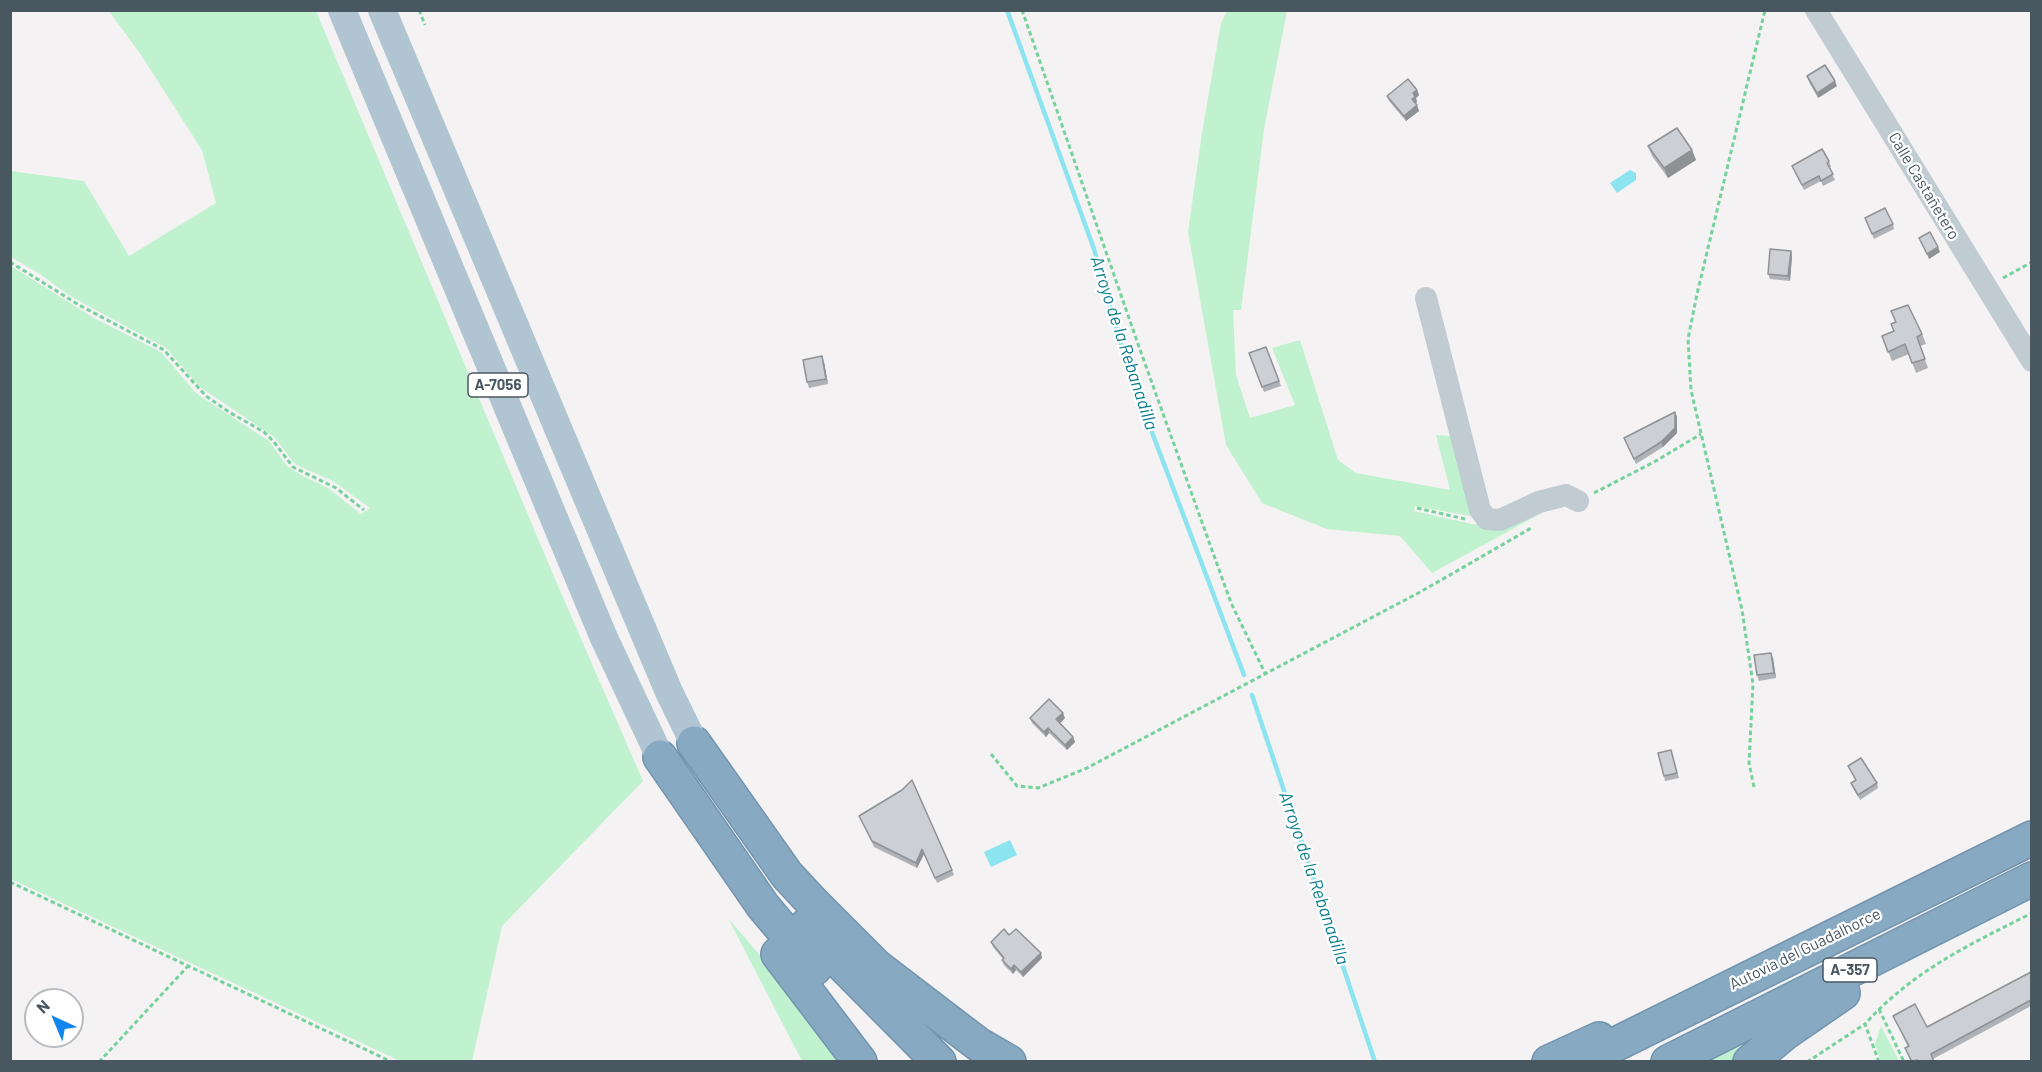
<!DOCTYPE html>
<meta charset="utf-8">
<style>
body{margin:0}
#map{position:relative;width:2042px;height:1072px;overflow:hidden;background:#f4f2f2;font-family:Barlow,sans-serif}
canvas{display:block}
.frame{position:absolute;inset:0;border:12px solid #495761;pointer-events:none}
.north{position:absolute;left:24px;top:988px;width:60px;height:60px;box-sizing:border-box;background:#fff;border:2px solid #b6bcc0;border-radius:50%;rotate:316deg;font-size:16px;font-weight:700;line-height:24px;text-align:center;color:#495761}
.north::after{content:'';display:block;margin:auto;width:21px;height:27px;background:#1285ef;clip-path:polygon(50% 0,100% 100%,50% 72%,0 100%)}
</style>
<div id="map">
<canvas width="2042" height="1072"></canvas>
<div class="frame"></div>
<div class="north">N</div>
</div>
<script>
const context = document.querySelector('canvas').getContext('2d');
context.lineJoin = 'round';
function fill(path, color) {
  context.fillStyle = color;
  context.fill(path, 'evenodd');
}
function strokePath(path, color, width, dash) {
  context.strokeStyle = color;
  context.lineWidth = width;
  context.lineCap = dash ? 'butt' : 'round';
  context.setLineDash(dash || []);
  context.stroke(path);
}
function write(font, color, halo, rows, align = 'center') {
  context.font = font + ' Barlow,sans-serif';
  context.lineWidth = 4.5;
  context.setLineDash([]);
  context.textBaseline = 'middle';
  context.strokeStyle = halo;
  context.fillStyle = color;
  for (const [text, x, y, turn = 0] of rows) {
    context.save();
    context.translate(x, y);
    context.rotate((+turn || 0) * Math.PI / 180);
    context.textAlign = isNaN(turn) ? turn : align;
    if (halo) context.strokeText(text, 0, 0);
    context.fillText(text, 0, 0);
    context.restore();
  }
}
fill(new Path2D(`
 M109,11H316L555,579L643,781L502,926L472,1061H400L11,879V266L94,318L161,352L195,392L203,398L269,441L287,466L303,476L328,488L361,514L370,508L333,481L296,465L274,437L200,387L166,348L70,296L40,274L11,257V171L84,181L129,256L216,203L202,150L141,55Z
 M1227,11H1287L1264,129L1241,310H1233L1236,375L1250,418L1295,405L1272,348L1300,340L1338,460L1356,473L1450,490L1436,435L1452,436L1470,506V516L1415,506L1414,511L1472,524L1496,525L1560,503L1432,573L1400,536L1327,529L1262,503L1226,445L1188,232L1202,133L1221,23Z
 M728,918L818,1023L845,1061H802Z
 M1778,1022L1737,1061L1700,1062Z
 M1881,1026L1899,1061H1881L1875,1044Z`), '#c0f2cf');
fill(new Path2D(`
 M1630,170L1636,173V180L1617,193L1610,183Z
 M1010,840L1017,855L991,867L984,852Z`), '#8ce4f1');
strokePath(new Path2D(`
 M1007,10L1094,249L1128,369L1244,675
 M1252,695L1375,1062`), '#8ce4f1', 4.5);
const highway = new Path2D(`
 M694,743L787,875L814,904L876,966L978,1044L1009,1062
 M660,757L763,906L815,968
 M807,925L826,948L939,1062
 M778,954L860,1062
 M1549,1062L1599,1039
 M1580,1062L2032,838
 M1668,1062L2032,879
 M1750,1062L1785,1033L1843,993`);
strokePath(highway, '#7394ae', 36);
strokePath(new Path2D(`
 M419,10L425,25
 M1022,10L1138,344L1231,603L1265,673
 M10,262L79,305L164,350L206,396L229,412L264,432L274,442L293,467L336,488L364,510
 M2003,278L2032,262
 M1594,493L1654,462L1701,434
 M1417,508L1465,519
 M991,754L1017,786L1038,788L1087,768L1422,591L1533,527
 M1754,787L1749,763L1753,684L1742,610L1691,390L1688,339L1697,294L1765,10
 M10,882L392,1062
 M1879,1009L1904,1062
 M99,1062L188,966
 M1807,1062L1865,1024
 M1879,1062L1865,1024C1914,970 1969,945 2032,913`), '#76d29d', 3, [4.5, 3]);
strokePath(new Path2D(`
 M1816,10L2032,361
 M1426,298L1480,510L1487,519L1500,520L1539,502L1566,495L1578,501`), '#c0cbd2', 22);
strokePath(new Path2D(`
 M342,10L604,638L660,757
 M382,10L669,692L694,743`), '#b1c4d1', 28);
strokePath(highway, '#88a9c2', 33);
fill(new Path2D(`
 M1807,76L1837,86L1818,98L1809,82Z
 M1417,90L1419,95L1416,98L1417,102L1415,103L1419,111L1406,121L1389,101L1387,96Z
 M1648,146L1692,150L1696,160L1668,178L1652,156Z
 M1829,161L1831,167L1829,168L1835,180L1823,186L1821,181L1804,190L1792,166Z
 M1865,218L1893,224L1894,229L1874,239Z
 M1791,251L1792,256L1790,281L1770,279L1768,274Z
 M1891,311L1922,334L1926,344L1920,346L1928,368L1916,373L1909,354L1892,361L1882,336L1893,332L1895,322Z
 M1266,347L1281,386L1264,392L1249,353Z
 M824,362L828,384L809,388L807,382Z
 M1675,412L1677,417V433L1663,447L1636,464L1624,438Z
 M1773,658L1776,678L1759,681L1757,675Z
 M1030,718H1065L1060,723L1073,737L1075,742L1067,750L1049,733L1046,737L1032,723Z
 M1671,750L1679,778L1665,781L1664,776Z
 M1848,766L1877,783L1878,788L1860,800L1853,788L1851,783L1855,780Z
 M859,816L952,870L954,875L937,883L924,854L917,868L874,847Z
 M1009,935L1042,958L1023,977L1016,970L1013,974L1004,965L1002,960L1003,959L993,947L991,942Z
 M2031,972V1006L1933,1059L1934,1062H1911L1905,1048L1908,1047L1893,1016L1927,1027Z`), '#afb3b7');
fill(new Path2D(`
 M1835,81L1837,86L1818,98L1817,93Z
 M1417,90L1419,95L1416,98L1417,102L1414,104L1412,99L1413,93Z
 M1417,105L1419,111L1406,121L1404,116Z
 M1692,150L1696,160L1668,178L1664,168Z
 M1938,247L1940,252L1929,259L1927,254Z
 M1791,251L1792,256L1790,281L1788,276Z
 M822,356L824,362L828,384L826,379Z
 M1675,412L1677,417V433L1663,447L1661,442Z
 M1771,653L1773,658L1776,678L1774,673Z
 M1063,713L1065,718L1058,725L1056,719Z
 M1048,728L1049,733L1046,737L1044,732Z
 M1073,737L1075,742L1067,750L1065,745Z
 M922,849L924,854L917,868L916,863Z
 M1041,953L1042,958L1023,977L1021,972Z
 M1014,965L1016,970L1013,974L1011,969Z`), '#8f9295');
const building = new Path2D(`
 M1825,65L1835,81L1817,93L1807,76Z
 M1408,79L1417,90L1413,93L1415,97L1412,99L1417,105L1404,116L1387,96Z
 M1677,128L1692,150L1664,168L1648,146Z
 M1822,149L1829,161L1827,163L1833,174L1821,181L1819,176L1802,185L1792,166Z
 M1885,208L1893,224L1872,234L1865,218Z
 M1930,232L1938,247L1927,254L1919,238Z
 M1770,249L1791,251L1788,276L1768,274Z
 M1908,305L1922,334L1917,337L1925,359L1912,363L1905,344L1888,352L1882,336L1894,331L1891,324L1896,322L1891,311Z
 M1266,347L1279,381L1262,387L1249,353Z
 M822,356L826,379L807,382L803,360Z
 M1675,412V428L1661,442L1634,459L1624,438Z
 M1771,653L1774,673L1757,675L1754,655Z
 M1049,699L1063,713L1056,719L1073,737L1065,745L1048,728L1044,732L1030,718Z
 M1671,750L1677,773L1664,776L1658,753Z
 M1861,758L1877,783L1858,795L1851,783L1856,780L1848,766Z
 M912,780L952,870L935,878L922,849L916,863L872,841L859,816L902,790Z
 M1004,929L1009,935L1016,929L1041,953L1021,972L1014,965L1011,969L1002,960L1004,958L991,942Z
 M2031,972V1000L1931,1054L1934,1062H1918L1917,1060L1912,1062L1905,1048L1909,1046L1893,1016L1915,1004L1927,1027Z`);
fill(building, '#ccd0d5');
strokePath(building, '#8f9295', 1.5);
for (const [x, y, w] of [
 [498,385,60],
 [1850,970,54]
]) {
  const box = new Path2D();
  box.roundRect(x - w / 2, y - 12, w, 24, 4.5);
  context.fillStyle = '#fff';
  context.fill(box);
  strokePath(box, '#495761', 1.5);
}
write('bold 15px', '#495761', null, [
 ["A-7056",498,385],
 ["A-357",1850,970]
]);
write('16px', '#495761', '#fff', [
 ["Calle Castañetero",1924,186,59],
 ["Autovía del Guadalhorce",1805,949,-26]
]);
write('italic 18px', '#087d8e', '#fff', [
 ["Arroyo de la Rebanadilla",1124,343,72],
 ["Arroyo de la Rebanadilla",1314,878,71]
]);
</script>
